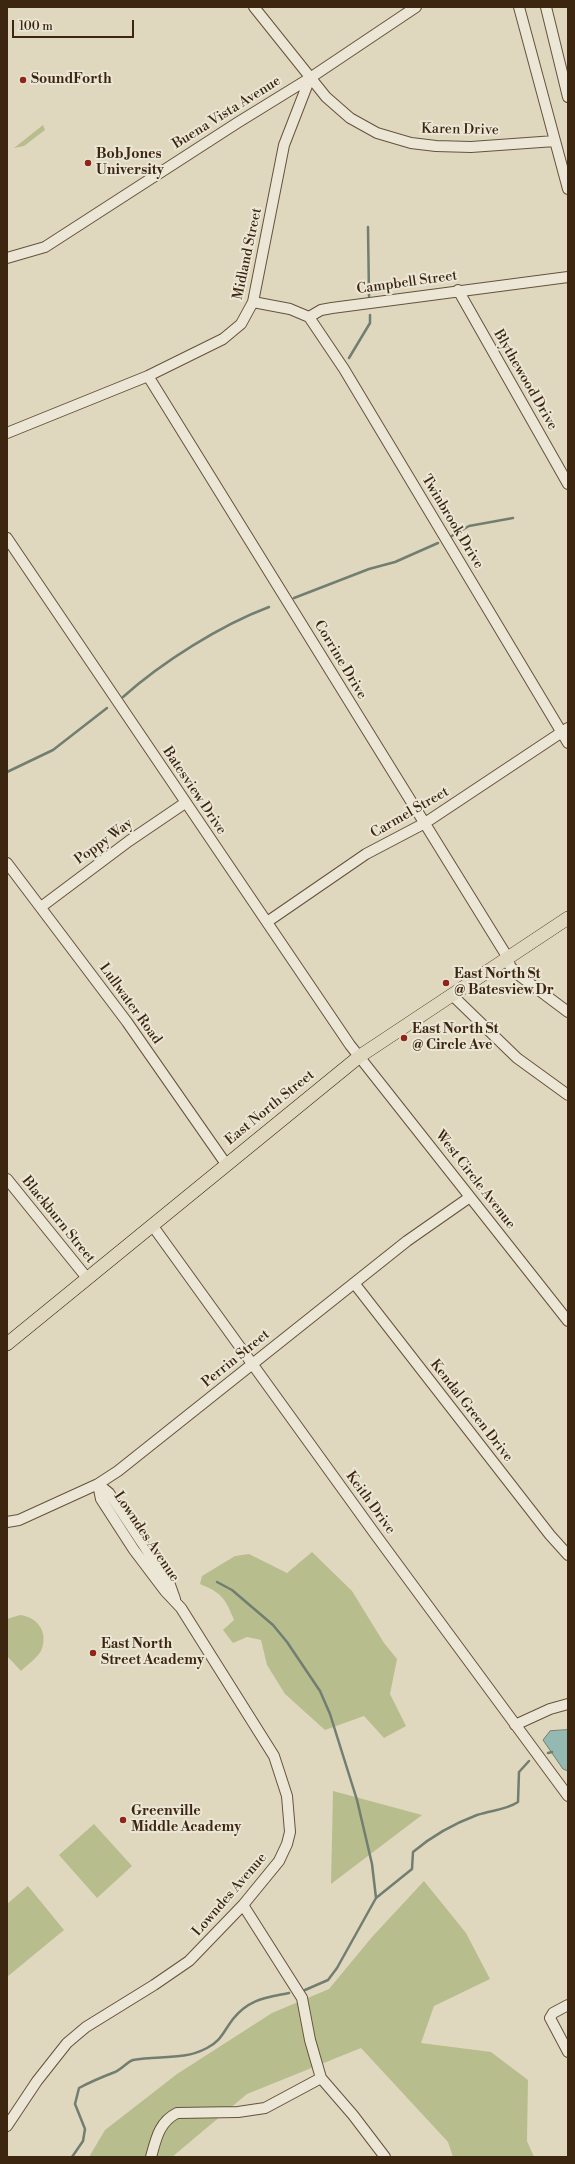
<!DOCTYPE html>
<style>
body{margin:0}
#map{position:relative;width:575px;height:2164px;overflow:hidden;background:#e0d8be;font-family:"Libre Bodoni",serif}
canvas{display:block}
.frame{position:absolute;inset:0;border:8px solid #3d260f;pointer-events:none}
.scale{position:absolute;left:12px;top:20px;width:122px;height:18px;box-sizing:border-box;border:2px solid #3d260f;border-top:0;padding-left:5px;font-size:12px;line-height:14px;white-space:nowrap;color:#3d260f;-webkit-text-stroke:3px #ebe6d5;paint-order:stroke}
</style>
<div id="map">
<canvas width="575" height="2164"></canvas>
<div class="frame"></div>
<div class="scale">100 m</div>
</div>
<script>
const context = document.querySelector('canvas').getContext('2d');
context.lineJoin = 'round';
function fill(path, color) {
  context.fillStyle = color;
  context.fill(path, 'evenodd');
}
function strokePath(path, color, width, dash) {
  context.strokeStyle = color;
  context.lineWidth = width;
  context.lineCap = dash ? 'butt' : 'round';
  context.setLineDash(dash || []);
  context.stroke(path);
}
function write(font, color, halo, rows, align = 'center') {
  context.font = font + ' "Libre Bodoni",serif';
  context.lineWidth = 4;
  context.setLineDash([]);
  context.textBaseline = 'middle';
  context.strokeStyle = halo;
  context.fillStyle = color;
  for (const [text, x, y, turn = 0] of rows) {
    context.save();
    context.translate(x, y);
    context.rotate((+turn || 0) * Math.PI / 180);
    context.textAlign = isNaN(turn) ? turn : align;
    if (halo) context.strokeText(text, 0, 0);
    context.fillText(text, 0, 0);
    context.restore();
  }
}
fill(new Path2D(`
 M43,125L45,130L24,146L14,148Z
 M312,1552L352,1591L384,1643L397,1659L390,1694L406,1726L384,1738L364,1716L325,1730L285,1694L267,1665L261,1640L247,1637L233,1643L223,1630L234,1620C225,1598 222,1593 200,1584L202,1576L235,1556L249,1554L287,1573Z
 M20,1615C38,1617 49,1633 41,1651C37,1658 27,1665 21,1671L7,1656V1619Z
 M333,1791L422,1815L331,1884Z
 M94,1824L132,1866L97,1898L59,1855Z
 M424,1881L466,1933L490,1979L434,2006L421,2043L491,2052L528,2080L527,2141L534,2157H453L448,2142L361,2048L247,2094L172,2157H89L105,2130L177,2074L272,2013L329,1989L372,1937Z
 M28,1886L64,1930L7,1977V1904Z`), '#b8bd8d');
const water = new Path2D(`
 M568,1730V1771L563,1769L543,1740L550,1731Z`);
fill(water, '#94b9b3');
strokePath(water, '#717e71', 1);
strokePath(new Path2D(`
 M368,227L369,296
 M349,358L370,323V315
 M450,537L469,526L513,518
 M294,598L369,569L395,562L438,543
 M123,697C162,662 221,625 269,607
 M7,772L53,750L107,708
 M217,1582L232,1590L273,1625L287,1642L320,1691L330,1714L357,1800L372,1864L376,1898
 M548,1753L552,1752
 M305,1990L328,1980L337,1968L376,1898L412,1869L413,1852C433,1835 453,1824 477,1815C492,1810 506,1810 518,1802L519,1772L529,1761
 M72,2157L83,2141L85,2129L75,2104L79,2088C92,2081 102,2077 115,2072C122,2069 127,2062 133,2060C158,2055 183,2061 207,2048C222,2040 223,2032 233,2019C249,1999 265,1998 289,1993`), '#717e71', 2.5);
const minor = new Path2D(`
 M254,7L326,97L350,118L377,133L411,143L436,146L471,147L555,141
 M519,7L568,189
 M546,7L568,97
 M7,258L45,247L237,123L310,78L416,7
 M458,290L568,484
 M253,302L290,309L309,317L321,310L332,308L568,277
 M309,317L344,369L568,743
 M148,376L508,958L510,966L516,973L568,1012
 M7,433L148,376L223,339L241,324L253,302L284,145L310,78
 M7,538L350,1045L568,1321
 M7,863L127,1022L226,1164
 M41,907L129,841L185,803
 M267,922L366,854L425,823L568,728
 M452,995L517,1058L568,1095
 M7,1179L87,1278
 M152,1225L375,1534L568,1796
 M354,1283L550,1535L568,1555
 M98,1484L109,1493L170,1585L175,1599
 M7,1522L19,1520L98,1484L118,1471L407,1241L470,1197
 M515,1725L550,1709L568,1704
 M243,1905L302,1998L310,2040L321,2078L353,2115L385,2157
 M568,2005L553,2013L550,2018L568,2052
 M7,2126L37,2081L67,2043L86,2027L154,1985L189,1961L243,1905L279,1861L287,1844L290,1832L287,1796L274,1756L181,1608L165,1591L134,1550L101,1499L98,1484
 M151,2157C156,2139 159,2122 177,2113L238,2112L265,2108L321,2078`);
const major = new Path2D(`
 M7,1344L360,1056L568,918`);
strokePath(minor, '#66523b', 12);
strokePath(major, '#3d260f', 14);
strokePath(minor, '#ebe6d5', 10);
strokePath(major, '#e0d8be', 13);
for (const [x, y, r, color] of [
 [23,80,4,"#8f2418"],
 [88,163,4,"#8f2418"],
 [446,983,4,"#8f2418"],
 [404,1038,4,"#8f2418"],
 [93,1653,4,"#8f2418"],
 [123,1820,4,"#8f2418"]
]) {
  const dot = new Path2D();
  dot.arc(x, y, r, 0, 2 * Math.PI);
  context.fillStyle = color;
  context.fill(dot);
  strokePath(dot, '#ebe6d5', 1.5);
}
write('bold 14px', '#3d260f', '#ebe6d5', [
 ["SoundForth",31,80],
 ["Bob Jones",96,155],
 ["University",96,171],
 ["East North St",454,975],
 ["@ Batesview Dr",454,991],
 ["East North St",412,1030],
 ["@ Circle Ave",412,1046],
 ["East North",101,1645],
 ["Street Academy",101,1661],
 ["Greenville",131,1812],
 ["Middle Academy",131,1828]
], 'left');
write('14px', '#3d260f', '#ebe6d5', [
 ["Buena Vista Avenue",227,113,-32],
 ["Karen Drive",460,130,1],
 ["Midland Street",248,254,-78],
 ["Campbell Street",407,283,-8],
 ["Blythewood Drive",525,380,60],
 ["Twinbrook Drive",452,522,59],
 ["Corrine Drive",340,660,59],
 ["Batesview Drive",194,791,56],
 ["Carmel Street",410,813,-30],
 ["Poppy Way",104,842,-36],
 ["Lullwater Road",130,1004,54],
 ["East North Street",270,1108,-39],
 ["West Circle Avenue",475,1180,52],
 ["Blackburn Street",58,1220,51],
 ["Perrin Street",236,1359,-39],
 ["Kendal Green Drive",471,1411,52],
 ["Keith Drive",370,1503,54],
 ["Lowndes Avenue",146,1537,56],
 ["Lowndes Avenue",230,1895,-49]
]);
</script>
